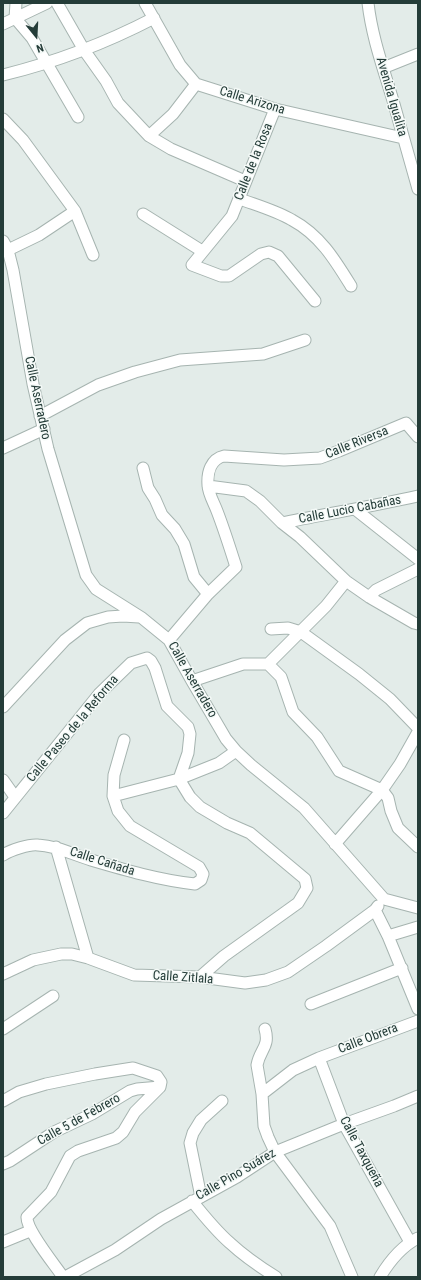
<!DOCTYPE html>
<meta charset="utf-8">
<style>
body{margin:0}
#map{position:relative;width:421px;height:1280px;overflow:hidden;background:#e3ece9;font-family:"Roboto Condensed",sans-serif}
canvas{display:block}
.frame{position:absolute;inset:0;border:4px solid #243c38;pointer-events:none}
.north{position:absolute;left:16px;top:16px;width:40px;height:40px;-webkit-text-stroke:3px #f4f9f7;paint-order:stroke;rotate:162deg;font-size:11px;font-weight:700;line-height:16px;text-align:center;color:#243c38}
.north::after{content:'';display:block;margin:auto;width:14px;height:18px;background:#243c38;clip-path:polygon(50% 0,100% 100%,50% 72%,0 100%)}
</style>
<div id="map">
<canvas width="421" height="1280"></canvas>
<div class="frame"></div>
<div class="north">N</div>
</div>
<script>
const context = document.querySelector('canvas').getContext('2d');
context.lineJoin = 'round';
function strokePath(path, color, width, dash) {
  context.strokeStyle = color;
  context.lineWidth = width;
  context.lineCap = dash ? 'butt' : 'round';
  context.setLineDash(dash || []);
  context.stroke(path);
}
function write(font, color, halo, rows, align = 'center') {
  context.font = font + ' "Roboto Condensed",sans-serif';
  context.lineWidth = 3;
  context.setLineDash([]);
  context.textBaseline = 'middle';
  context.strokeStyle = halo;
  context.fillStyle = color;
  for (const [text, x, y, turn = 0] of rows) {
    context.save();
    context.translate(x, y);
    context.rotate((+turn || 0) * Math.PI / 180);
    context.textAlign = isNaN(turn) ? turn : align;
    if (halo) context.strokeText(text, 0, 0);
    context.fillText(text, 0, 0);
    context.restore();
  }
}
const street = new Path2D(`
 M16,3L15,18L32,38L78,117
 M57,3L84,50L106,81L118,103L149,136L171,149L245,181
 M145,3L180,65L196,84L275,109L403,138
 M368,3C372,38 384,70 394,104C402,132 410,161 418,189
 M3,24L47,3
 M383,68L418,54
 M3,75C56,62 106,43 154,18
 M275,109L232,216L192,265L221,276H229L261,254L269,252L278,256L315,301
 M3,119L23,140L75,211L93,255
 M149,136L173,114L196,84
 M240,199C256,205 277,211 292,220C320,235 335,260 351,286
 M143,214L202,251
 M3,241L8,250L13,270L33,384L48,449L86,575L96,589L142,618L169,640L192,681L226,739L236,751L251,765L304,808L384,899L418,908
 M8,250L39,235L75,211
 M40,416L98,385L135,372L180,360L263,354L305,340
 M3,448L44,429
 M143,468L148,488L155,499L162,515L175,529L184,544L194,577L208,594
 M208,486L246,491L260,501L282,523L300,537L346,581L369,597L414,623L418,624
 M356,510L418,559
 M282,523C327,514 373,506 418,496
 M369,597L376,590L418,569
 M271,629L288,628L301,632L359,674L390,699L418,728
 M169,640L208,594L236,567C230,548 224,529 217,511C214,503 208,493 208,485C207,472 211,459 224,456L284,460L320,458L339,451L406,423L418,437
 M268,664L326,606L346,581
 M192,681L243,664H268L281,677L293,712L317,737L339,771L382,790L388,798L391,811L398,828L418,847
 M3,707L65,640L87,623L108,617L123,616L139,617
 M3,780L15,797
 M113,796L179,779L219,763L236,751
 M3,813L99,694L131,663L147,658L151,661L155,668L167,706L188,727L190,734L188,753L179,779L190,797L200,807L227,823L250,833L305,879L307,888L298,903L224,956L200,977
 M335,844L382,790L400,764L418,732
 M56,847L88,958
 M3,855C11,850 29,844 38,845C57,846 72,854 91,860C125,870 159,880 195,884L201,880L203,874L199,867L130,826L118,811L113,796L114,775L124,740
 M378,906L375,910L388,936L418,1009
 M388,936L418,927
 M3,974L33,960L61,954H72L88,958L134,975L200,977L245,983L266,980L288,972L326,946L375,910
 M311,1004L402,968
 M3,1029L53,996
 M265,1029C270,1047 260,1049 257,1065L262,1094L264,1126L268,1137L275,1152L330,1226L352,1277
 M319,1058L344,1124L410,1242
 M262,1094L293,1070L319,1058L418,1021
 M3,1101L19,1092L46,1084L95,1074L133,1068L157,1076L161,1082L160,1087
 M3,1164L10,1161L54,1132L92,1114L130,1091L137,1089L160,1087
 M201,1197L190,1143L193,1133L201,1120L222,1101
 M192,1201C204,1216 216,1231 230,1243C244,1256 260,1267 276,1277
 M3,1242L30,1231
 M63,1277C55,1265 26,1230 27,1217L51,1192L70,1156L78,1151L116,1138L123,1132L135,1112L160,1087
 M65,1277L115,1250L161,1219L237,1177L275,1152L344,1124L394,1106L418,1096
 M380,1277C389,1262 402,1246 418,1238`);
strokePath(street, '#a6b4b0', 13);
strokePath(street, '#fff', 11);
write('13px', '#243c38', '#f4f9f7', [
 ["Avenida Igualita",391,97,74],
 ["Calle Arizona",252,101,17],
 ["Calle de la Rosa",254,162,-68],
 ["Calle Aserradero",37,398,78],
 ["Calle Riversa",357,443,-22],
 ["Calle Lucio Cabañas",350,510,-11],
 ["Calle Aserradero",192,680,60],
 ["Calle Paseo de la Reforma",73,729,-50],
 ["Calle Cañada",102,862,18],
 ["Calle Zitlala",183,978,4],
 ["Calle Obrera",368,1039,-21],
 ["Calle 5 de Febrero",79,1120,-29],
 ["Calle Taxqueña",361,1152,62],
 ["Calle Pino Suárez",236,1175,-30]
]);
</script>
